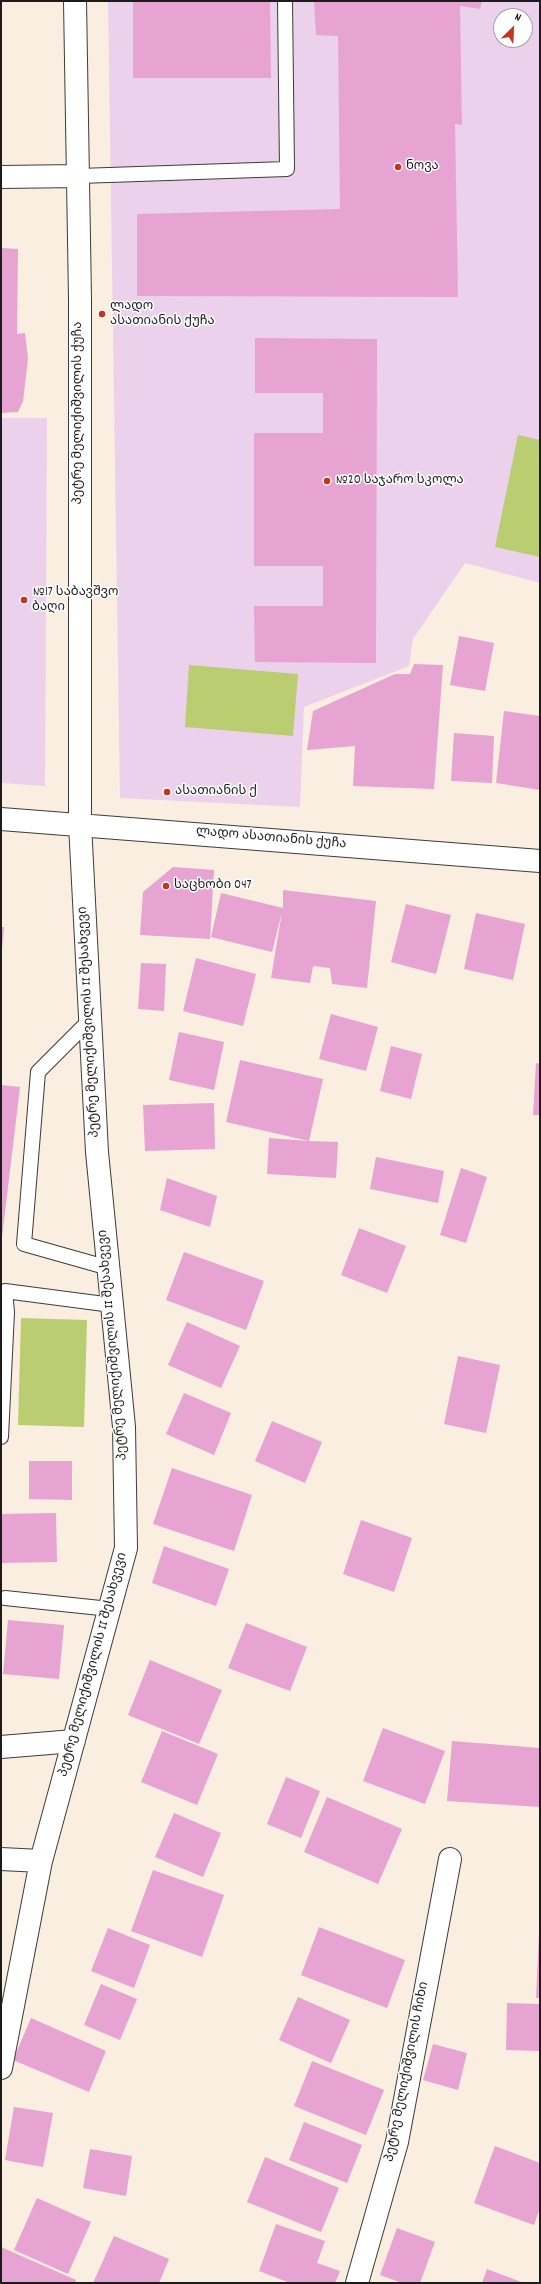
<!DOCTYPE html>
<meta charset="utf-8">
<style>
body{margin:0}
#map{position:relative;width:541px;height:2284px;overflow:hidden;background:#faeee0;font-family:Dekko,sans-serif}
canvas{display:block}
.frame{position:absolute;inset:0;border:2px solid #1c1c1c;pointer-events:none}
.north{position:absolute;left:493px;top:8px;width:40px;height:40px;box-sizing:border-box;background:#fff;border:1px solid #a4a4a4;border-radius:50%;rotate:24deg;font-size:11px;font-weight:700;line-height:16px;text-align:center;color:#1c1c1c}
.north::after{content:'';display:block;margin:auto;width:14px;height:18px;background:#c8321e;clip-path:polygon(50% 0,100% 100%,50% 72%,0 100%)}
</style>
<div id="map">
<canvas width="541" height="2284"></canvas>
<div class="frame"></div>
<div class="north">N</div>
</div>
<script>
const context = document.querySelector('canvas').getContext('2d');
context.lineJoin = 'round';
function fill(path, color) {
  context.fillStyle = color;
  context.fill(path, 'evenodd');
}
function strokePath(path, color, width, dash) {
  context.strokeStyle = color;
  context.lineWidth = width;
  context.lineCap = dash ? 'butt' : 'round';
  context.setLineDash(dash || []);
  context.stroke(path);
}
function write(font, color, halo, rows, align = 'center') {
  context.font = font + ' Dekko,"Noto Sans Georgian",sans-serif';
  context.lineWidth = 3;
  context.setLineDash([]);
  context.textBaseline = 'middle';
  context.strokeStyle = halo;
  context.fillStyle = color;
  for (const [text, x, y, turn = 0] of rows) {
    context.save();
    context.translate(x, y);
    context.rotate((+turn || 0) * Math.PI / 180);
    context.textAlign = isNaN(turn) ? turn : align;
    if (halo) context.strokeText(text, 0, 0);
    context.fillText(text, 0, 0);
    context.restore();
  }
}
fill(new Path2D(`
 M108,1H540V583L465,563L413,639L409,666L304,707L300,807L120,798ZM501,16H525V40H501Z
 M1,418H47L45,786L1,783Z`), '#ebd1eb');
fill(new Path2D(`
 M518,435L540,440V557L495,547Z
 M189,665L298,674L293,736L185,727Z
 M21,1318L87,1320L84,1427L18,1425Z`), '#bbcd71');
fill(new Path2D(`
 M133,1H270L271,78H133Z
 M314,1H482L480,9L460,6L462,125L455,124L458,297L137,296V214L340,209L338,36L316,35Z
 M1,248L18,249L17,334L25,333L28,359L23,401L18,412L1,413Z
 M255,338L377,339L376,663L255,662L254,606H323V566H254V433H323V393H255Z
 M459,636L494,643L485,691L450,685Z
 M414,664L443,665L434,789L353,786L355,746L307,750L313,711L395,674H410Z
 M504,711L540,716V790L496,783Z
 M454,733L494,736L492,783L451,781Z
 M173,867L214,870L210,939L140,935L143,892Z
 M283,890L376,901L367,988L332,984L330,968L313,966L310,983L271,978L282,912L272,952L211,937L221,893L283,908Z
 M406,904L451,915L436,974L391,962Z
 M476,913L525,924L513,980L464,969Z
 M1,927H4L2,950H1Z
 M196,958L256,974L243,1026L183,1011Z
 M141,963L166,964L164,1011L138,1009Z
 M331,1014L378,1027L366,1071L319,1059Z
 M179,1032L224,1042L214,1090L169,1080Z
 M391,1046L422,1054L411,1099L380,1091Z
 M240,1060L323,1079L309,1141L338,1142L336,1178L267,1174L269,1138L309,1141L226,1122Z
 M536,1063L540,1064V1115H533Z
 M1,1085L20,1087L2,1237H1Z
 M214,1103L215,1149L145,1151L143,1105Z
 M376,1157L444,1171L438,1203L370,1189Z
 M461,1168L487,1177L466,1243L440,1235Z
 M167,1178L217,1196L210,1227L160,1210Z
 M359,1228L406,1246L387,1293L341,1275Z
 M184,1252L264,1281L246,1330L166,1300Z
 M187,1322L240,1346L221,1388L168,1365Z
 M458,1356L500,1365L486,1433L444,1424Z
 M184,1393L231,1413L214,1455L166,1434Z
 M272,1421L322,1442L305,1483L255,1461Z
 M29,1461H72V1500L29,1499Z
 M172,1468L252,1495L234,1551L153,1524Z
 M56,1513L57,1562L1,1563V1514Z
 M361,1520L412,1538L394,1592L343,1574Z
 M164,1546L229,1569L216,1606L152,1583Z
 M8,1620L64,1625L59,1679L3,1674Z
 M246,1623L307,1647L290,1691L228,1668Z
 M150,1660L222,1690L199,1744L128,1715Z
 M383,1728L445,1751L425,1804L363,1781Z
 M162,1731L218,1754L197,1805L141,1782Z
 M452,1741L540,1748V1807L447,1801Z
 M286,1777L320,1791L301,1838L267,1824Z
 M327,1797L402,1829L378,1884L304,1852Z
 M174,1813L221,1833L203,1877L155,1857Z
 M153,1870L224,1895L202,1957L131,1931Z
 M319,1927L405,1960L387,2008L301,1975Z
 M108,1928L150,1945L134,1988L91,1971Z
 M539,1933H540V1998H536Z
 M101,1984L137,1999L120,2040L84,2025Z
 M298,1997L350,2020L331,2063L279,2040Z
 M507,2003L540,2004V2051L506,2050Z
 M31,2018L106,2051L89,2092L13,2060Z
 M433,2044L467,2053L458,2090L423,2080Z
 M312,2061L384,2090L366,2135L294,2106Z
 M14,2107L53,2113L43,2167L5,2160Z
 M304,2122L362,2145L347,2183L289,2160Z
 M495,2146L540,2163V2208L534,2225L474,2203Z
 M90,2149L132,2156L126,2196L83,2188Z
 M265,2157L339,2188L321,2232L247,2202Z
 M37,2198L91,2222L68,2274L14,2250Z
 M276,2224L325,2241L317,2263L340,2271L335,2283H290L259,2271Z
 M397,2228L435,2242L420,2283H402L380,2275Z
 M114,2236L169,2259L159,2283H93Z
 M1,2247L76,2280L75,2283H1Z
 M487,2269L524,2283H482Z`), '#e7a3d2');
const lane = new Path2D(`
 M79,176L287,169L285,1
 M90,1020L38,1072L24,1244L109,1268
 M1,1311L7,1312L1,1437
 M7,1312L5,1291L112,1305
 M5,1598L110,1609`);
const street = new Path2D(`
 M1,177L79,176
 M1,819L540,861
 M1,1747L74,1741
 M1,1859L41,1861
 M1,2068L41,1861L126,1548L124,1427L97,1152L80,824V299L75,1
 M357,2283L397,2142L450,1859`);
strokePath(lane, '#3d3c39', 16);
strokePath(street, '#3d3c39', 24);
strokePath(lane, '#fff', 14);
strokePath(street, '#fff', 22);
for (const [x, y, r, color] of [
 [398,167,4,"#c8321e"],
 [102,314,4,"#c8321e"],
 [327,481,4,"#c8321e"],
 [24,600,4,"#c8321e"],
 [167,792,4,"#c8321e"],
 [166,886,4,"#c8321e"]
]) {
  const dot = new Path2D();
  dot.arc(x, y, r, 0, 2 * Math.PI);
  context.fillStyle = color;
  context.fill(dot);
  strokePath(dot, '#fff', 1.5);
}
write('13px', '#1c1c1c', '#fff', [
 ["ნოვა",406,167],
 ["ლადო",110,307],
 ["ასათიანის ქუჩა",110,322],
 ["№20 საჯარო სკოლა",335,481],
 ["№17 საბავშვო",32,593],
 ["ბაღი",32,608],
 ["ასათიანის ქ",175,792],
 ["საცხობი 047",174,886]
], 'left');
write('13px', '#1c1c1c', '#fff', [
 ["პეტრე მელიქიშვილის ქუჩა",79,413,-90],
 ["ლადო ასათიანის ქუჩა",271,839,5],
 ["პეტრე მელიქიშვილის II შესახვევი",90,1022,-93],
 ["პეტრე მელიქიშვილის II შესახვევი",114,1345,-95],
 ["პეტრე მელიქიშვილის II შესახვევი",94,1665,-75],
 ["პეტრე მელიქიშვილის ჩიხი",408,2072,-79]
]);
</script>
